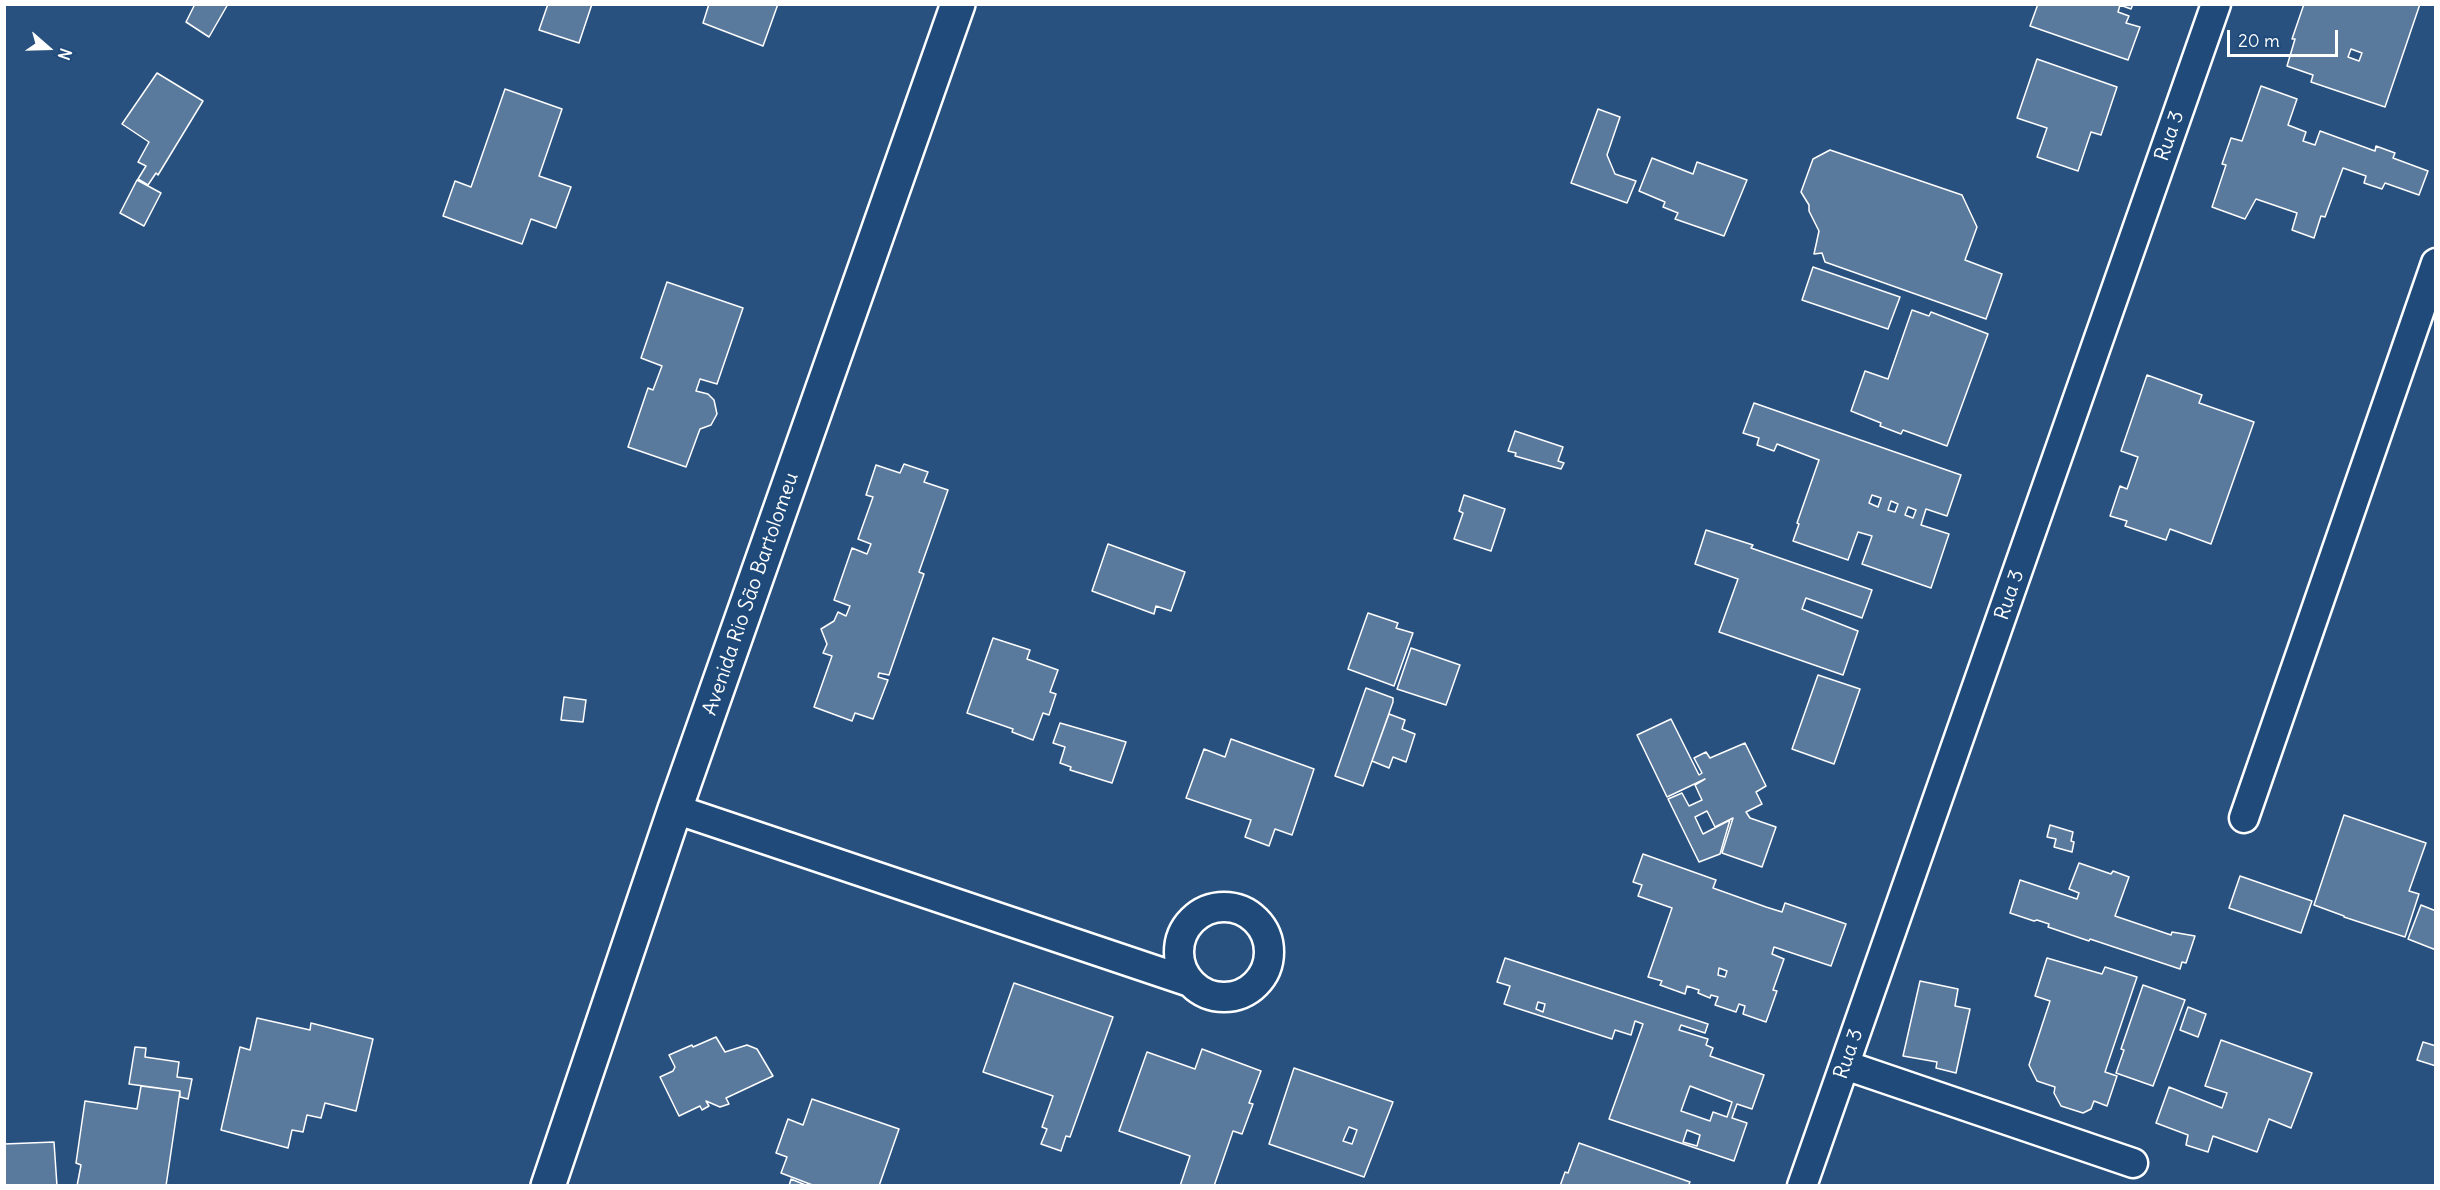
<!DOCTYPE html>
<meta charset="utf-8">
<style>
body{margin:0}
#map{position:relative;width:2440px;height:1190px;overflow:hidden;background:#28517f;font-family:Delius,sans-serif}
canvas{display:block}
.frame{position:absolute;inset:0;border:6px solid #fff;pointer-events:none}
.north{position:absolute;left:18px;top:18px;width:60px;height:60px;-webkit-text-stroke:4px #1f4a7a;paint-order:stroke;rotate:110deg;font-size:16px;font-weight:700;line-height:24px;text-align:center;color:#fff}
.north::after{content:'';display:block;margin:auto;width:21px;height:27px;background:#fff;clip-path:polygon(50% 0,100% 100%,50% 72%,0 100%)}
.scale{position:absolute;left:2227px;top:30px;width:111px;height:27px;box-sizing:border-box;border:3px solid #fff;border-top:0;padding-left:8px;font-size:18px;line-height:21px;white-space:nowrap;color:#fff;-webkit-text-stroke:4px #1f4a7a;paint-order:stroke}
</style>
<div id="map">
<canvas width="2440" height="1190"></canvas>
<div class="frame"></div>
<div class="north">N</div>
<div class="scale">20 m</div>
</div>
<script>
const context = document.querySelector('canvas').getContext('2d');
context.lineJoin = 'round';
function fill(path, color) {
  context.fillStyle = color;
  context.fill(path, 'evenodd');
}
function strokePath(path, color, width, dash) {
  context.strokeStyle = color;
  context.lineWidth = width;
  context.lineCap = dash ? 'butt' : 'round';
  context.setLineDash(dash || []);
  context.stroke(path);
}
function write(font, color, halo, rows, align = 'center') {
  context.font = font + ' Delius,sans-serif';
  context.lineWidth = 4.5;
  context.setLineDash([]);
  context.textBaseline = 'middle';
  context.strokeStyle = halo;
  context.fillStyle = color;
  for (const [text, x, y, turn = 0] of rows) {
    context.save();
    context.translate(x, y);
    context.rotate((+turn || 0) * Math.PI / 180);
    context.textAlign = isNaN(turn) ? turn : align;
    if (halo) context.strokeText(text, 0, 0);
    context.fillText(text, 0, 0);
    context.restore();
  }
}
const building = new Path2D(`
 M195,4H228L209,37L186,22Z
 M548,4H592L579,43L539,30Z
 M709,4H778L763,46L703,23Z
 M2038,4H2133L2131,9L2120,5L2118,12L2129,16L2126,23L2140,27L2128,60L2030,26Z
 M2304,4H2420L2385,107L2311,82L2313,75L2287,66L2295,39H2292ZM2351,49L2362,53L2359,61L2348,57Z
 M2037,59L2117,87L2101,135L2091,132L2078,171L2037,157L2047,128L2017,118Z
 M157,73L203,101L158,175L156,173L148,185L138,179L146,166L138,162L149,142L122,124Z
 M2261,86L2297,99L2288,125L2306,132L2303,141L2315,145L2320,131L2375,151L2376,146L2395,153L2393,158L2428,171L2419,195L2385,183L2382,189L2364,183L2366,176L2343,168L2325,217L2321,216L2314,238L2292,230L2297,213L2256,199L2245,219L2212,207L2226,165L2222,164L2231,138L2242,141Z
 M505,89L562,109L539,176L571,187L556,228L531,219L522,244L443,216L455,181L471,187Z
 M1598,109L1620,117L1607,155L1615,174L1636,181L1627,203L1571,183Z
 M1830,150L1962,195L1977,227L1965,260L2002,274L1986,319L1825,262L1822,253L1814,254L1819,231L1809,211V205L1801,192L1813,159Z
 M1652,158L1693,174L1697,162L1747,180L1724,236L1675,219L1678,213L1663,207L1665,202L1639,191Z
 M137,180L161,193L144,226L120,213Z
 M1813,267L1900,297L1888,329L1802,300Z
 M667,282L743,308L717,384L700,379L696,391L708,394L714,400L717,414L711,425L700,429L686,467L628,447L648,388L653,390L662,366L641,358Z
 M1912,310L1929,316L1931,312L1988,334L1947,446L1903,430L1901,434L1880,426L1881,423L1851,411L1865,371L1888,379Z
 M2147,375L2202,395L2199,403L2254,422L2211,544L2170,529L2166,540L2125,526L2127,521L2110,516L2120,486L2127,489L2138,457L2121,451Z
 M1754,403L1961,475L1947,516L1926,509L1921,525L1949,534L1931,588L1862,564L1872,536L1858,532L1848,560L1793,541L1799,524L1797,523L1819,460L1777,444L1774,451L1757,445L1759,438L1743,433ZM1872,495L1881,498L1878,507L1869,503ZM1891,501L1898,504L1895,512L1888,510ZM1908,507L1916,510L1913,518L1905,515Z
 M1515,431L1563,447L1558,461L1564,463L1561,469L1515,456L1516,453L1508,451Z
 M904,464L928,472L924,482L948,490L919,572L924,574L889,675L879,673L878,677L888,680L873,719L855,713L852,721L814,707L832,656L823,653L827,644L821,629L834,621L838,612L846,616L850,606L834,600L852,548L867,554L871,544L858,539L873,497L866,495L876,465L900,473Z
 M1464,495L1505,509L1491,551L1454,539L1463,513L1459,511Z
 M1706,530L1753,545L1751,548L1872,590L1862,618L1806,598L1802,609L1858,631L1843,675L1719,632L1738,579L1695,564Z
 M1108,544L1185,572L1171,611L1156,606L1154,614L1092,591Z
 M1368,613L1398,623L1396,628L1413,633L1394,686L1348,669Z
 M993,638L1030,650L1027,659L1058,670L1050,692L1056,694L1049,715L1043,713L1033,740L1012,732L1013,729L967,713Z
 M1411,648L1460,665L1446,705L1397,689Z
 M1818,675L1860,689L1834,764L1792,749Z
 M1366,688L1393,698V702L1363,786L1335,776Z
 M564,697L586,700L583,722L561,720Z
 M1389,714L1405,720L1402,729L1415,734L1406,762L1393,757L1389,768L1372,761Z
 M1671,719L1699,775L1702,773L1694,758L1706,752L1710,758L1745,743L1766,786L1756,792L1762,804L1746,812L1750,818L1776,827L1762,867L1722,853L1733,818L1715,827L1707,811L1695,817L1703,834L1730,820L1720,854L1699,862L1668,799L1682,793L1689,806L1702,800L1695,785L1705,779L1667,797L1637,735Z
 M1060,723L1126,742L1112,783L1070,770L1071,767L1060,763L1065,747L1053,743Z
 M1231,739L1314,769L1292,835L1275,829L1269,846L1245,837L1251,820L1186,798L1204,749L1225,757Z
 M2344,815L2426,843L2409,891L2419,894L2405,937L2344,917V916L2314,905Z
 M2050,825L2073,832L2071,841L2074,842L2072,852L2054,847L2056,839L2047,837Z
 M1643,854L1716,880L1713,888L1766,907L1782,912L1785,903L1846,924L1831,966L1774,947L1772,954L1784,959L1773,990L1777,991L1766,1022L1743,1014L1745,1006L1739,1004L1736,1012L1715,1005L1718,997L1711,995L1710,998L1698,993L1699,990L1687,986L1685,994L1660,985L1662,981L1648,977L1672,908L1638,896L1642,885L1633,882ZM1719,968L1727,971L1725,977L1718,975Z
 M2079,863L2111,874L2113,871L2129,877L2115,916L2171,935L2172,932L2195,936L2186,963L2182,962L2180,969L2090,939L2089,941L2048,927L2049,924L2037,920L2034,921L2010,913L2020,880L2077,899L2079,893L2069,889Z
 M2240,876L2312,901L2301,933L2229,908Z
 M2421,905L2436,911V950L2408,939Z
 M1505,958L1708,1024L1705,1033L1681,1025L1679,1030L1708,1039L1706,1045L1713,1048L1710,1056L1764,1075L1752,1109L1737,1104L1732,1118L1747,1123L1734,1161L1609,1119L1643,1024L1635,1021L1631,1035L1615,1030L1612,1039L1504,1004L1510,986L1497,982ZM1538,1002L1545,1004L1543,1012L1536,1009ZM1690,1086L1732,1102L1727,1117L1713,1112L1710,1121L1681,1111ZM1687,1130L1700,1135L1697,1146L1683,1142Z
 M2047,958L2102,974L2105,967L2137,977L2105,1072L2117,1076L2107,1106L2094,1101L2091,1109L2083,1113L2061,1106L2054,1093L2055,1087L2037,1081L2029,1065L2050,1001L2035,996Z
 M1920,981L1958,989L1955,1006L1970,1009L1956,1073L1936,1068L1937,1062L1903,1056Z
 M1014,983L1113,1017L1070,1137L1066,1136L1061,1151L1041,1144L1047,1129L1042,1127L1053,1096L983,1072Z
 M2143,985L2185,1000L2153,1086L2116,1073L2124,1050L2121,1049Z
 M2188,1007L2206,1014L2198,1037L2180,1030Z
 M257,1018L310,1030L311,1023L373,1039L356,1111L325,1103L321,1118L307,1115L303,1132L292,1130L288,1148L221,1130L240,1047L250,1050Z
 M716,1037L725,1052L747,1045L757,1049L773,1076L726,1098L729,1104L720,1107L706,1101L709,1106L702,1110L700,1106L679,1116L660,1077L673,1071L675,1067L669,1055L692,1045L693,1047Z
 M2221,1040L2312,1073L2291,1128L2269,1119L2257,1152L2213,1136L2208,1152L2186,1145L2188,1135L2156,1123L2169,1087L2222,1108L2227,1093L2205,1086Z
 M2423,1042L2436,1046V1066L2417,1060Z
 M135,1047L146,1048L145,1057L179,1062L177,1077L192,1079L188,1099L180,1097V1091L129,1084Z
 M1202,1049L1261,1071L1249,1103L1253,1104L1242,1134L1233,1131L1214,1186H1180L1190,1156L1119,1131L1147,1052L1195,1069Z
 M1294,1068L1393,1102L1364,1177L1269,1144ZM1349,1127L1357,1130L1352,1144L1343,1141Z
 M141,1086L180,1091L166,1186H77L81,1165L76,1163L85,1101L137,1109Z
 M812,1099L899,1129L879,1186H815L781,1173L787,1157L776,1153L788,1119L803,1125Z
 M54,1142L57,1186H4V1144Z
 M1579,1143L1690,1182L1688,1186H1560L1565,1172L1568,1173Z
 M791,1179L808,1186H789Z`);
fill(building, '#5a7a9d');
strokePath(building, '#fff', 1.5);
const street = new Path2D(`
 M675,809L1190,982
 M2244,818L2436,263
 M1179 952a45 45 0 1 1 90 0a45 45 0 1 1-90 0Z
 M1845,1065L2133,1163
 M1802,1186L2216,4`);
const secondary = new Path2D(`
 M548,1186L675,809L958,4`);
strokePath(street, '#fff', 33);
strokePath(secondary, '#fff', 38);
strokePath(street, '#1f4a7a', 28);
strokePath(secondary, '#1f4a7a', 33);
write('20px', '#fff', '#1f4a7a', [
 ["Rua 3",2170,136,-71],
 ["Avenida Rio São Bartolomeu",751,594,-71],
 ["Rua 3",2010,595,-71],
 ["Rua 3",1849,1054,-71]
]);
</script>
